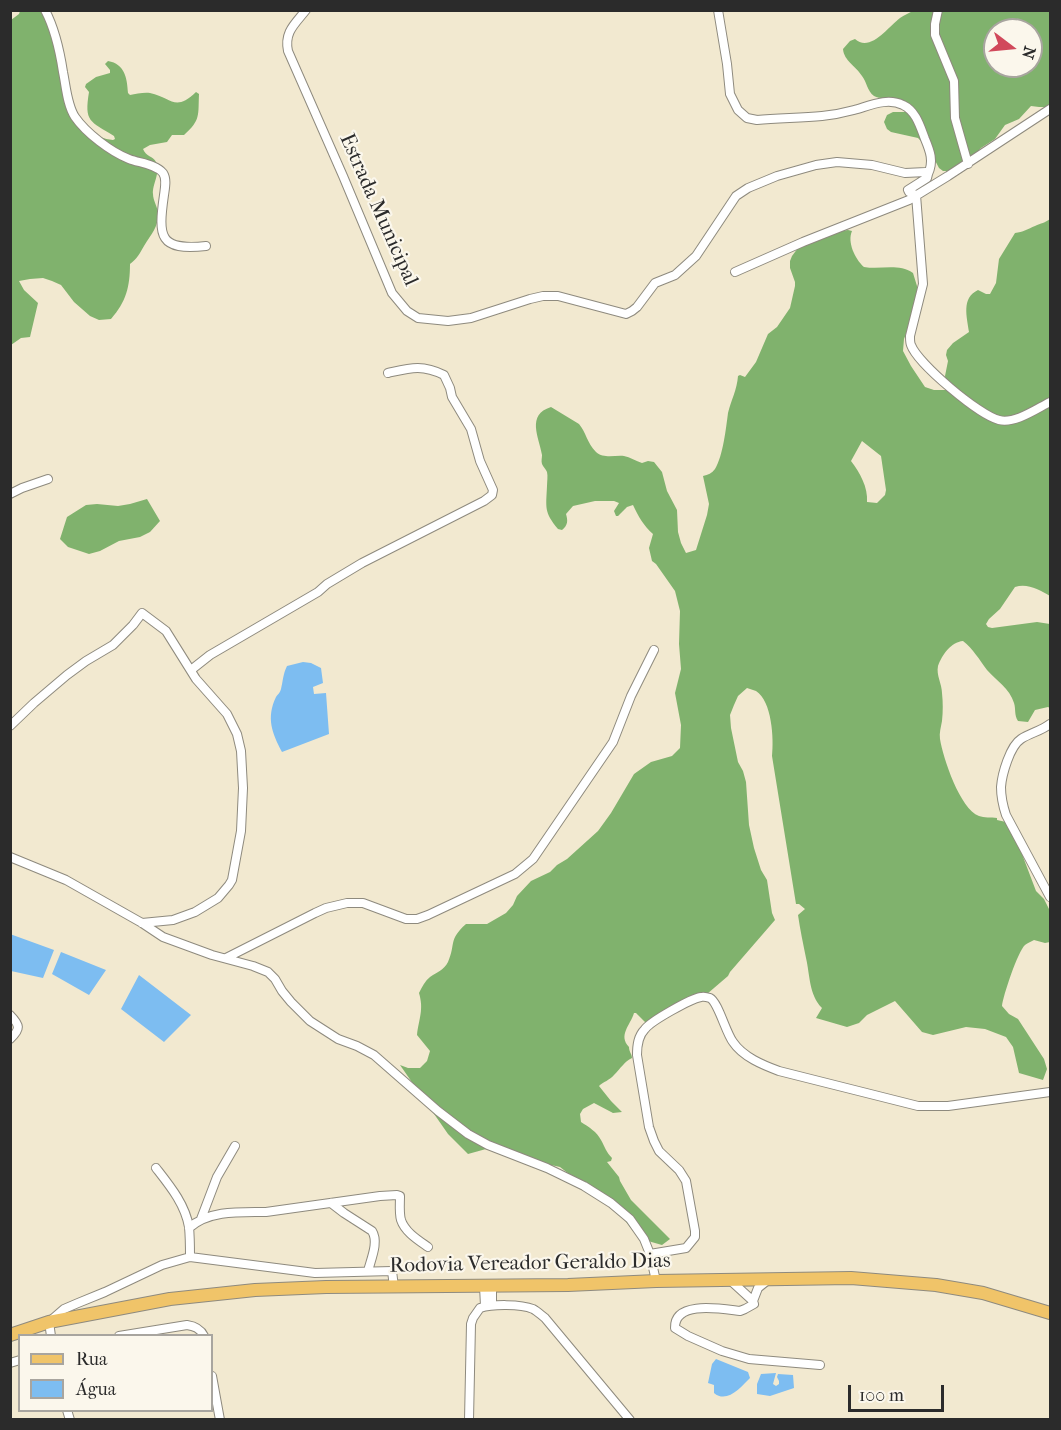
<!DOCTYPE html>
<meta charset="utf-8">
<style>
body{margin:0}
#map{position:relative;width:1061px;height:1430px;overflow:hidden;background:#f2e9d0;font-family:"IM FELL French Canon",serif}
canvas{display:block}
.frame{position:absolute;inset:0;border:12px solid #2b2b2b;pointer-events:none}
.legend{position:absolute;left:18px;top:1334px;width:195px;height:78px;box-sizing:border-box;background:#fbf7ec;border:2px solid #a8a59f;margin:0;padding:8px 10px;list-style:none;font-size:18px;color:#2b2b2b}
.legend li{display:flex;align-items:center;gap:12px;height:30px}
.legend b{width:30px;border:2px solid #a8a59f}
.north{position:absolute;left:983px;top:18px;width:60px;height:60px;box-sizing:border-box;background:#fbf7ec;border:2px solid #a8a59f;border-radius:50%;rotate:106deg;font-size:16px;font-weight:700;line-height:24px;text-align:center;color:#2b2b2b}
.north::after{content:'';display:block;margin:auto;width:21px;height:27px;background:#d1495b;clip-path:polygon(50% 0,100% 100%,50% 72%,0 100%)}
.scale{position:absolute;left:848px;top:1385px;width:96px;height:27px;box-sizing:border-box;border:3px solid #2b2b2b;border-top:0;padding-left:8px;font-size:18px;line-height:21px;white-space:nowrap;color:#2b2b2b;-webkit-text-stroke:4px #fbf7ec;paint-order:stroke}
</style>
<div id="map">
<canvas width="1061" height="1430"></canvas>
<div class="frame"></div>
<ul class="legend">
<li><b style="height:8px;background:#f0c469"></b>Rua</li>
<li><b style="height:16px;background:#7dbdf1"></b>Água</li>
</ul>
<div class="north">N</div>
<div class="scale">100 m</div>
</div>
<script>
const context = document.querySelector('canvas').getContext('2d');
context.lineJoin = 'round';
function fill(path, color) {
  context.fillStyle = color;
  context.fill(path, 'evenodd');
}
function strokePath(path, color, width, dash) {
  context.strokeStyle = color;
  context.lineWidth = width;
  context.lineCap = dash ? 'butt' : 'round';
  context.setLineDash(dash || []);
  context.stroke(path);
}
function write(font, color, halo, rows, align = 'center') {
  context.font = font + ' "IM FELL French Canon",serif';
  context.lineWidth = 4.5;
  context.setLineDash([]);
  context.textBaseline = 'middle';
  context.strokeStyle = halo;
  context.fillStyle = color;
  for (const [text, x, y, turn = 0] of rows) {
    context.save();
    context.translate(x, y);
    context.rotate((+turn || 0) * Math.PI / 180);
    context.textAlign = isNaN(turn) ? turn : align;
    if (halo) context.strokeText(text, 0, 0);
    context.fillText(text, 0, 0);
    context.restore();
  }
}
fill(new Path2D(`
 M20,11H43L47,16C52,34 57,52 62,71C70,100 76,136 113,140L115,139L114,136C90,121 84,122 89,92L85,87L86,84L96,77L110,73V70L105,64L108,61C125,64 127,78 128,93L130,95C136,94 144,92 150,93C172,98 175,112 196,92L199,94C198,115 201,120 184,135H172L167,142L150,145L143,149C146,157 153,156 156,162C161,172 152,185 153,194C153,200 157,206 158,212C159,227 151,234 144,246C140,253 137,259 130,264C130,287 126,302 111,319L99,320L90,316L74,302L61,285L52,281L43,278L30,279L19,281L24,290L38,303L30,337L21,338L11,345V20L19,14Z
 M913,11H1050V107H1039L1031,106L1019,119L1005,125L995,139L981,148L968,161L948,171H943L939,168L930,151L918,138L891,132L887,129L884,122L887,115L893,112H908C903,108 898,103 893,101C887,98 880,99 874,96C867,91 867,82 862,76C856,66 844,61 843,49L850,41L855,39C870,53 888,27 900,18C904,15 909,13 913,11ZM995,30H1031V66H995Z
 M1050,219V596C1039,590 1028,583 1015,587L1000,609L989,619L986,624L988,627L992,628L1037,622L1050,624V708L1048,707L1035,710L1028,722L1018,721C1014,715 1016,709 1014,703C1010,689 996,680 987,670C979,659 973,649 963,641C951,642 942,655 938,666C936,675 942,684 942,693C943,702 943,712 942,721C941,727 939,733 940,739C943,758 960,809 979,816C984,818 991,817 997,818V820L1006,822L1014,833L1036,891L1044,899L1050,911V942L1045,943L1034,940C1031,942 1027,943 1025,945C1018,951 1003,996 1002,1006L1009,1014L1018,1019L1044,1059L1047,1069L1043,1080L1019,1073L1013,1047L1006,1037L985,1029L966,1027L933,1035L922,1032L895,1001L867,1015L859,1023L847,1027L816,1018L822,1008C809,995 810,975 806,958C803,943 800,929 798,915L805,909L799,904H796L772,756C774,739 772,701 756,691C753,690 750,689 747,688L738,696L734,705L730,715L731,728L738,762L743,771L746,782L749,825L754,848L761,870L767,880L772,913L775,920L730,972L728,976L707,994L650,1023H646L636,1013H634C630,1026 618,1035 629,1047C629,1052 632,1054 632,1058C624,1062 621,1068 614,1075C610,1080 603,1082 599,1086L611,1101L622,1112L613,1113L594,1103L583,1109L580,1114L581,1122C589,1127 597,1132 601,1140C605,1147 606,1152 612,1158L611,1161L607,1162L619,1177L620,1181L631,1200L670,1239L662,1245L641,1239L633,1231L620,1214L560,1167L551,1165H532L526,1158L522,1163L498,1153L486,1149L468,1154L448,1134L400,1065L408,1068H420L427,1061L430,1051L417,1035C419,1018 424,1010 419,993C422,987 425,981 430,977C437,972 444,970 448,962C456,944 448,940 466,924H487L506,913L513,905L517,896L531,881L550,872L557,865L567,859L598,831L611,813L634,774L651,762L672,756L680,748L681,725L675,693L681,669L679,644L680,611L675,591L656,564L652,561L649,548L653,534C644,526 638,516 633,505L627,507L618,516H616L614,511L619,503L614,501H595L573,506L566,514C568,521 568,525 562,530L558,529C544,512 546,508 547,486C547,482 548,476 547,472C546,469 543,467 542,464C541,461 542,458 542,455C539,437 526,415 551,407L579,424C586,432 587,443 596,452C604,459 615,455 624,456C630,457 636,461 642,463L648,461L654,462L662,472L667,491L677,510L678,532L681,543L686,553L696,550L707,515L709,504L703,476C708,475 712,473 715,469C723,456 726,428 728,413C731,400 737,390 738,376L740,375L745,377L756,362L768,334L777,327L790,308L795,286V282L790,268V261L792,256L798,248L814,235L848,230L852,231C847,242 855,259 864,267C881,270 898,263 913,273L917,286V299L915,311L904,339L903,351L911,366L925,387L934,390H945L947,386L945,376L948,361L946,355L947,350L953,343L969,332C967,317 961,298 978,290L986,294H990L996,283L999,259L1015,233C1023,232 1028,229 1035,226C1041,223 1045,223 1050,219ZM862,441L881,456L886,490L885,495L877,503L867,502C868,487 860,473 851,461Z
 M147,499L160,521L150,532L140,537L119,541L100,551L89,554L68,547L60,539L67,517L86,505L97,504L118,506L130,504Z`), '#80b26d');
fill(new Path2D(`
 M303,662L311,663L321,668L323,683L313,687L314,694L326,693L329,734L282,752C272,733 266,718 276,697C278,694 280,693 281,689C283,681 283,674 287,666Z
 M10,934L54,950L43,978L11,971Z
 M61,952L106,970L89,995L52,974Z
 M139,975L191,1015L164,1042L121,1009Z
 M716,1359L748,1372L750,1378C741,1387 727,1404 714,1393V1385L708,1383L712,1364Z
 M776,1373L773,1384L776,1386L779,1384V1381L777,1377L778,1374L793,1375L794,1388L770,1396L757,1394V1384L761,1374Z`), '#7dbdf1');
const street = new Path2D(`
 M45,10C55,29 60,52 63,72C66,86 67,105 75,117C86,133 111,152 129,159C139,163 156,164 163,173C167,179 165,188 164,195C158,237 159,251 206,246
 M306,10C295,24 284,32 288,51L343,176L392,293L407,311L418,318L448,321L471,318L530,299L543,296H558L626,314L632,311L637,307L655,283L675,275L696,256L736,196L748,188L777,176L816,165L837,162L872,165L905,173L926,172L928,174L927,178L908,190L909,192L916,195
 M718,10L727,64L730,94L738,110L747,118L757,120C778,118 800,118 822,116C832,115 843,113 854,110C869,106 887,97 903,105C916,111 920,126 925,139C930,151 934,161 928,174
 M938,10L935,24V35L954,81L955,118L968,164
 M916,195L923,284L910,336C910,339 910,343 911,345C918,364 979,415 999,420C1015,424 1036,409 1050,402
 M735,272L803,242L909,200L948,176L1050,109
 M10,494L22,488L48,479
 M191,670L210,655L318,592L327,584L362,563L484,501L492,495L493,490L480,461L471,429L452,397L450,388L444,375C422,364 410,368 388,373
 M1050,724C1041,731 1030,733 1021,739C1010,746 1002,774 1001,787C1001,796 1003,806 1006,815L1050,897
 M10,726L34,703L67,675L86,661L113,645L133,625L142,613L166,631L196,679L227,714L237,734L241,751L243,788L241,831L232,880L229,885L218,898L195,912L173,920L142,923
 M10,857L66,880L142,923L163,937L212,955L253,966L268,972L275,979L282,991L291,1002L310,1021L338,1039L357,1046L374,1055L438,1111L468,1134L488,1145L547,1168L584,1186L611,1203L630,1219L644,1239L650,1254L656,1281
 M226,958L315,913L326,908L347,903H363L406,919H417L428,915L515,874L533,859L613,742L631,696L654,650
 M10,1015C20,1025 21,1029 10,1039
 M156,1168C170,1186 185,1204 189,1227C190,1237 190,1247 190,1257
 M331,1203L344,1213L372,1231C379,1242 371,1259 368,1271
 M201,1219L217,1177L235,1146
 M189,1228C209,1210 240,1212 266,1212L380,1196L397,1195L400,1196C400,1203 399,1213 401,1220C405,1232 418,1240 428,1247
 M650,1254L686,1248L695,1237V1231L686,1181L679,1170L659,1151L654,1141L649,1127L637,1055C637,1045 638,1036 645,1029C651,1021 690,999 701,997C704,996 707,997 710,998C718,1002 726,1033 733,1042C743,1057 763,1065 779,1071L918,1106H948L1050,1092
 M730,1280L753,1301
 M768,1280L758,1288L753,1301L754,1304L745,1309L740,1311C722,1309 674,1300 675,1328L688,1336L722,1351L749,1359L820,1365
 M484,1286L485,1306
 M492,1305V1286
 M51,1336L49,1322L64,1309L78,1303L105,1292L162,1265L190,1257L315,1273L392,1271L394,1287
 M119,1336L187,1325C194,1326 200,1328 204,1336
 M10,1363L20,1360
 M212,1376L220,1420
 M67,1410L70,1420
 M469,1420L471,1324L473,1318L480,1308C492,1304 521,1304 533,1309C537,1311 541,1315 545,1318L630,1420`);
const primary = new Path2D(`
 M10,1335L49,1322L170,1299L255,1290L326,1287L568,1285L656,1281L851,1278L936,1285L983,1293L1050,1313`);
strokePath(street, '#8e8a7e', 10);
strokePath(primary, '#8e8a7e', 14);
strokePath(street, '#fff', 8);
strokePath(primary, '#f0c469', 12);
write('21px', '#2b2b2b', '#fbf7ec', [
 ["Estrada Municipal",378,210,66],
 ["Rodovia Vereador Geraldo Dias",530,1264,-1]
]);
</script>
